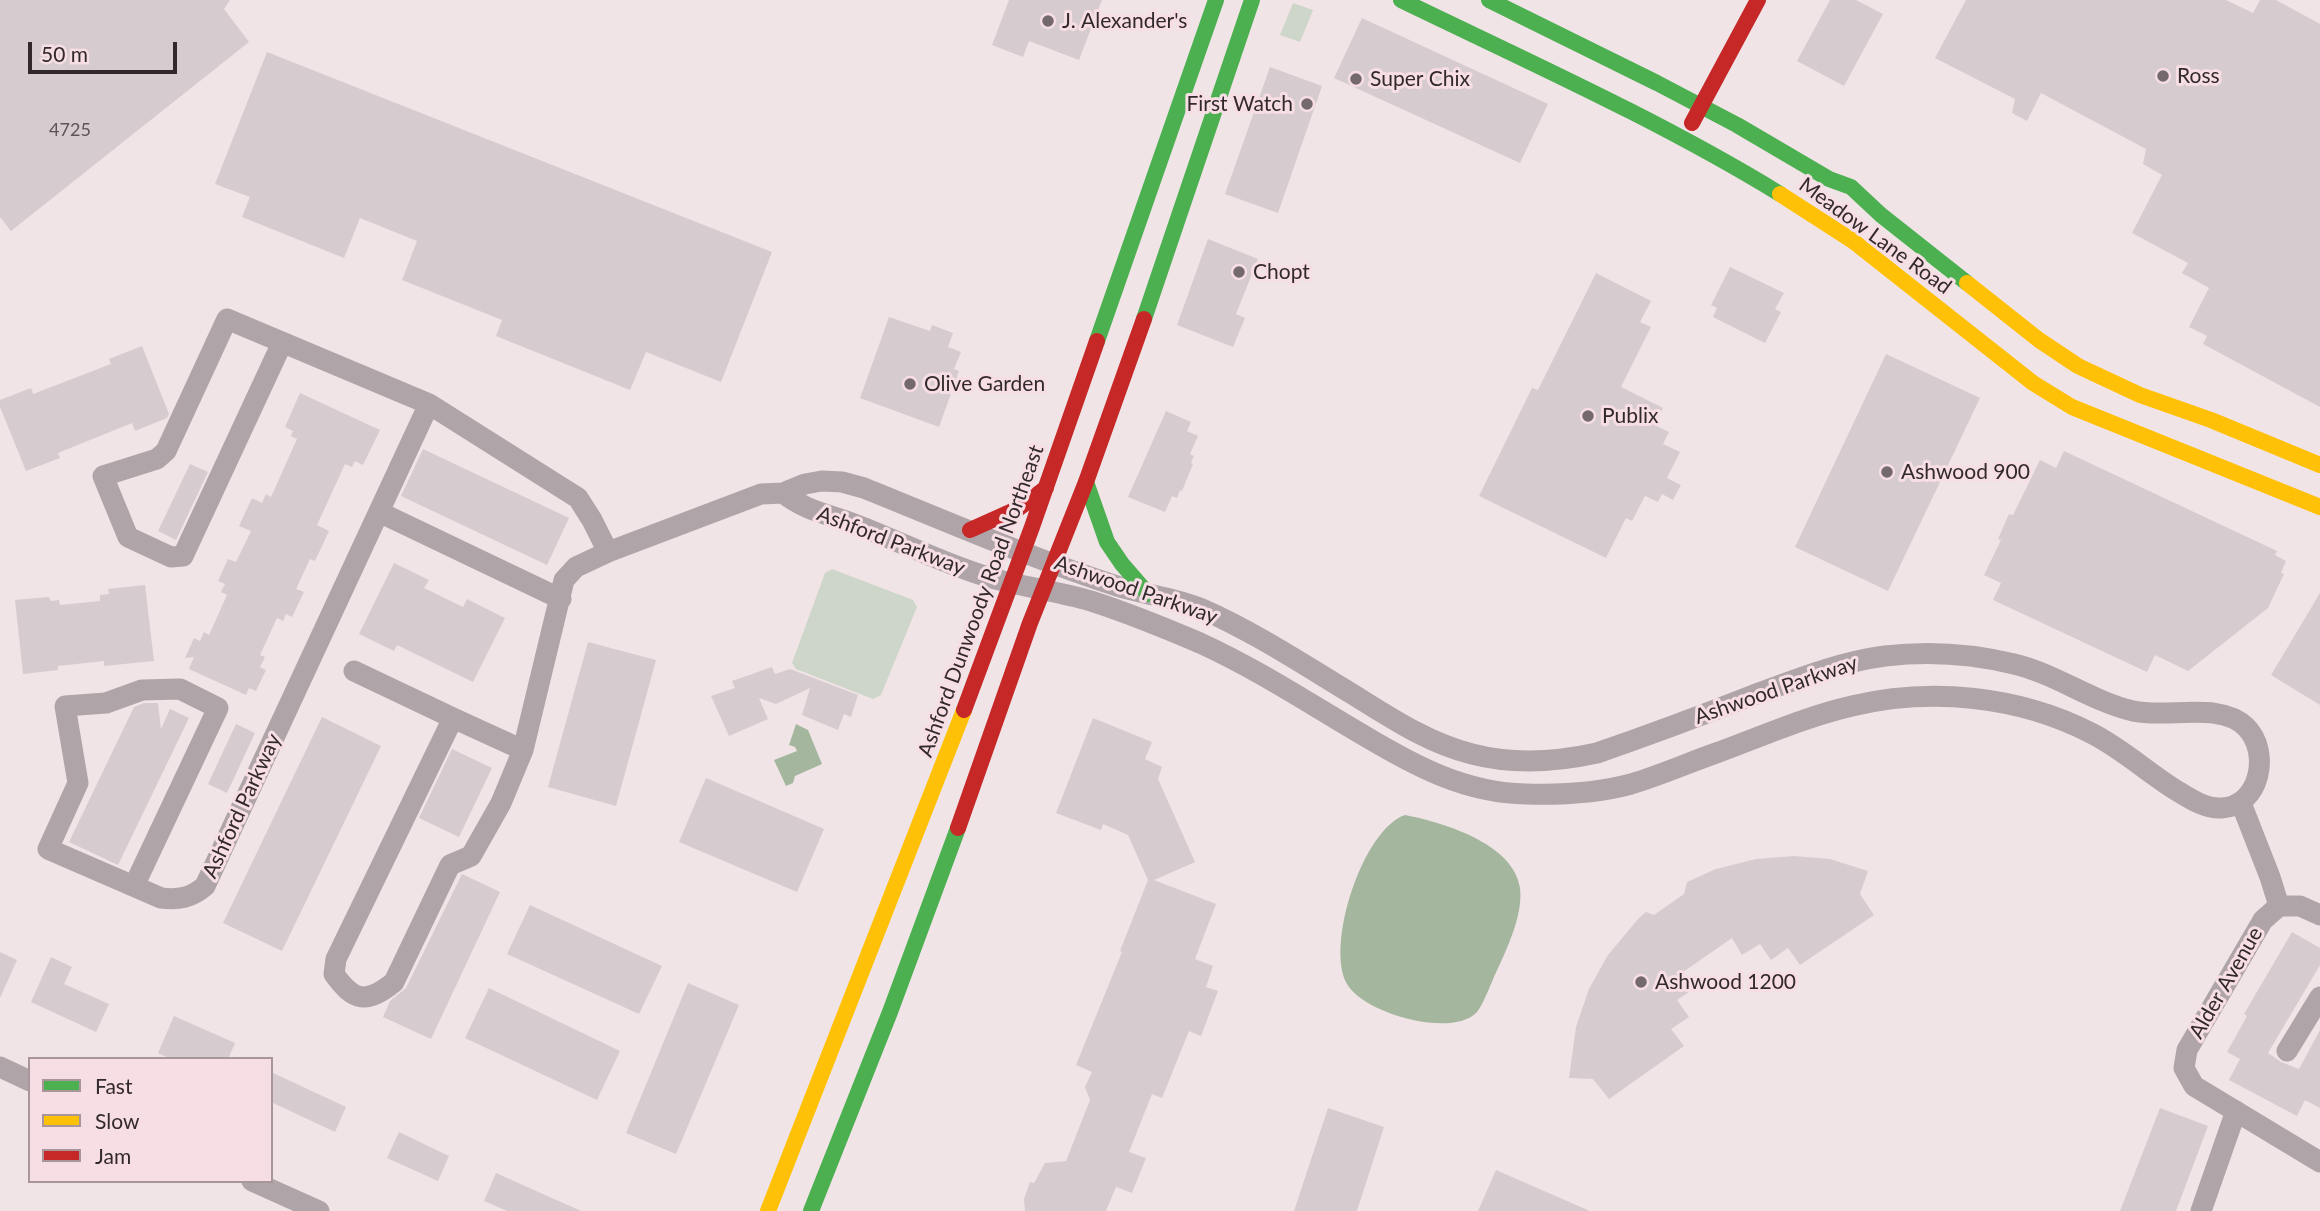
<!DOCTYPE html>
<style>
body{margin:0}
#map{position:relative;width:2320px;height:1211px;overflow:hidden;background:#f0e4e7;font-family:Lato,sans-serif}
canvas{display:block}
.legend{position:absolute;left:28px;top:1057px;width:245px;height:126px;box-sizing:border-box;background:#f6dee4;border:2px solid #a8969a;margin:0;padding:9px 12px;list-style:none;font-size:21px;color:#32292c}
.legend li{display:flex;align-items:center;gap:14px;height:35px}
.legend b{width:35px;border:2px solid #a8969a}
.scale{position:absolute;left:28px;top:42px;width:149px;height:32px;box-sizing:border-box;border:4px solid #32292c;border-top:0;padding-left:9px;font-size:21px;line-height:24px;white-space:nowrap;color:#32292c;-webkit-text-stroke:5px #f6dee4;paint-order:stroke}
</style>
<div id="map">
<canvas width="2320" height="1211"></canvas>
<ul class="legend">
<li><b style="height:9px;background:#4caf50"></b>Fast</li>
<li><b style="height:9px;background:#ffc107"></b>Slow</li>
<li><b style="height:9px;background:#c62828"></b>Jam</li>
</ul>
<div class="scale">50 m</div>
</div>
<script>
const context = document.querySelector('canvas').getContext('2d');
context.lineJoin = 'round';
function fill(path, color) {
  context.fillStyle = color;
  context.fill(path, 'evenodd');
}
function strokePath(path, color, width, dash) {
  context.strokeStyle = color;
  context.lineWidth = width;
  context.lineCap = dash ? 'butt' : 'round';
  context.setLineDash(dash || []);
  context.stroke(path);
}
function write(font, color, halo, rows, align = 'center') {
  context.font = font + ' Lato,sans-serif';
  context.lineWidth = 6;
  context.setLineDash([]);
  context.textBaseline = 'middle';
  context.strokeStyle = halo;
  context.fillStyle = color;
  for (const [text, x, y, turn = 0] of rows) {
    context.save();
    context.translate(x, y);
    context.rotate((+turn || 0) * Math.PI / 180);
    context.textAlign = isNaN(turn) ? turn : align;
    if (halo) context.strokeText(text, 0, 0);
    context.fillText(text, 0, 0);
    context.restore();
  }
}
fill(new Path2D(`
 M1293,3L1313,10L1300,42L1280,35Z
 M832,569L913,600L917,607L881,695L873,699L796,669L792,663L825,573Z`), '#ced5c9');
fill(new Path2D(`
 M796,724L808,730L822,764L795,776L793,783L786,786L774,760L797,751L795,747L789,745Z
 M1405,815C1441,822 1514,843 1520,888C1523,912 1510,942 1500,964C1493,977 1485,1002 1477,1012C1452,1039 1363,1013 1347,984C1325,945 1363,829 1405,815Z`), '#a4b79e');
fill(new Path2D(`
 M0,0H230L224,9L249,42L11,231L0,217Z
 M1009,0H1102L1079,60L1029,41L1023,57L992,45Z
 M1830,0H1856L1883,14L1844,86L1797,61Z
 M1966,0H2226L2253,13L2260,0H2276L2320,24V407L2203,344L2207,336L2189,327L2209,288L2182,273L2188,263L2132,233L2162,175L2143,164L2146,149L2041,93L2027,121L2012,113L2015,99L1935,58Z
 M1362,18L1548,104L1520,163L1334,78Z
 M267,52L772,252L721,382L646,352L630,390L496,336L502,320L402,280L417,241L360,218L344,258L242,217L250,197L215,184Z
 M1270,67L1322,86L1278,213L1225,194Z
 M1208,239L1258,259L1236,314L1245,318L1233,347L1177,325Z
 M1730,267L1784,293L1775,309L1781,312L1765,343L1713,317L1717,308L1711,305Z
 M1596,273L1651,301L1640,322L1651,327L1621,387L1663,408L1655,425L1669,432L1663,444L1680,452L1667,478L1681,485L1673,500L1662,494L1658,502L1645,496L1632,521L1626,518L1606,558L1479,496L1532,388L1538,390Z
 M889,317L930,331L932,325L953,333L948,347L961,352L954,369L959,371L939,427L860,398Z
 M142,346L169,414L167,418L135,431L132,423L58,453L60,458L26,471L0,407V400L31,388L33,394L111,364L109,359Z
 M1886,354L1980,398L1888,591L1795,547Z
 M300,393L380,430L363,465L355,461L352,467L345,464L317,525L329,531L315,561L310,559L296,589L304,592L292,617L286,614L283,621L277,618L260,655L265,657L260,667L266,670L256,691L249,688L246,695L189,669L194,657L185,658L194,638L200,641L204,632L209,635L227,595L221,592L225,584L218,581L228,559L236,562L251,531L239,526L252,498L262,503L266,494L271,497L297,439L291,436L293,431L285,427Z
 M1166,411L1191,422L1187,431L1198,436L1190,454L1194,456L1191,463L1193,464L1182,491L1180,490L1177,498L1172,496L1165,512L1128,497Z
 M423,449L569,518L547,565L401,496Z
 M2064,451L2277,551L2275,555L2286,561L2281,573L2284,574L2268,608L2188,671L2155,655L2147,672L1993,600L2001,583L1984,575L2001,540L1998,539L2009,514L2013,515L2040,460L2056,468Z
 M190,464L208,472L176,540L158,531Z
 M394,563L429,580L424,588L463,607L467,599L505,618L473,682L397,645L394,651L359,634Z
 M145,585L154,661L104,666V661L58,666V670L23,674L15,600L49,597L51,601L59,600L60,605L100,601V595L109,594L108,589Z
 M2320,593V705L2271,675Z
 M588,642L656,660L616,806L548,787Z
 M772,667L775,674L790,669L858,695L851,717L844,714L838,730L802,715L810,688L776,704L759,698L768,719L729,736L711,696L735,688L732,681Z
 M144,703H158L161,729L170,709L189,718L118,865L69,842L134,707Z
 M322,717L381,746L282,951L223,923Z
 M1093,718L1152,742L1145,759L1162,767L1158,779L1195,862L1154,880L1216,904L1195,959L1213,966L1206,987L1218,991L1201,1036L1189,1031L1162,1098L1152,1094L1129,1152L1146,1158L1132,1193L1116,1187L1106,1211H1025L1024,1199L1030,1182L1034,1183L1045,1163L1066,1161L1090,1100L1085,1087L1092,1072L1076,1065L1122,952L1120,951L1148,880L1128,835L1103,824L1101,830L1056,813Z
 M236,724L255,733L227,793L208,784Z
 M452,749L492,768L459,837L419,818Z
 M706,778L824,829L797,892L679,842Z
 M1794,856L1830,859L1868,871L1860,894L1874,915L1800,965L1788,948L1771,960L1760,944L1742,955L1732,938L1683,972L1695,988L1677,1000L1689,1017L1671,1029L1684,1046L1609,1099L1593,1079L1569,1078L1576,1027L1589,989L1608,955L1639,918L1646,912L1654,915L1684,894L1687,882L1716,869L1756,859Z
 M462,874L500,892L431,1039L383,1017L390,1001L406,988Z
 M530,905L662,966L639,1014L507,954Z
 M2292,932L2320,948V965L2268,1053L2281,1062L2299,1069L2320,1030V1108L2305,1100L2297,1116L2229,1080L2240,1059L2227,1052L2247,1016L2244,1014Z
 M0,952L17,960L0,998Z
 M51,957L72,967L64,984L109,1004L96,1032L31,1002Z
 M688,983L739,1005L676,1154L626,1133Z
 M489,988L620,1051L597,1100L465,1038Z
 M174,1016L235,1043L228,1059H171L158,1053Z
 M271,1072L346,1107L335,1132L271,1102Z
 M1328,1108L1384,1127L1357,1211H1294Z
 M2160,1108L2208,1126L2176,1211H2120Z
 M399,1132L449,1156L438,1181L387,1158Z
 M1496,1170L1590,1211H1478Z
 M496,1173L581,1211H507L484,1201Z`), '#d6cbce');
strokePath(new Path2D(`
 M282,343L183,556L171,557L128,537L103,476L157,459L166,451L227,319L429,404L578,498L592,520L608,552
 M379,512L561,599
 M354,671L453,718L336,959L334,974C354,1002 367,1004 394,982L450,865L471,856L501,803L523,750L564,580L576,567L608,552L761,494L783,493L805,484L822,481L842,482L864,488C948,522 1033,559 1120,587C1147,595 1176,598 1202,609C1254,632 1301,663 1349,692C1388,716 1427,743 1472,754C1514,765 1556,762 1597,753C1649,735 1700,716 1751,696C1795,680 1839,662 1885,656C1927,651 1973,654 2014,664C2056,674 2091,701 2133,711C2167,719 2220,701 2246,727C2271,752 2260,806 2222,808C2206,809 2192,800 2179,792C2149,774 2123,749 2091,733C2019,696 1931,687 1852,706C1808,716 1762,736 1719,752C1690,762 1661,775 1631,784C1598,793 1560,795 1526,794C1465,793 1415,766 1363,735C1310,704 1257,669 1200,643C1165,628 1128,613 1091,601C1057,591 1022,587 988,577C944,564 901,542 857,525C830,514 807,512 783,493
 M453,718L523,750
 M2241,803L2270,877L2279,906
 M134,886L218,708L180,689L142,690L106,703L65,706L78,783L48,849L161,898C179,900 191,898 205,886L429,404
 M2320,915L2300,906H2279L2263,920L2187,1050L2184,1068L2194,1086L2320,1162
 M2287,1051L2320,997
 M0,1067L30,1081
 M252,1181L319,1211
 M2201,1211L2236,1111`), '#afa5a8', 21);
strokePath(new Path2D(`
 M1401,0C1529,62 1659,120 1780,194
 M1489,0L1657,83L1737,125L1829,179L1851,187L1881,215L1967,283
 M1144,319L1252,0
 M1097,341L1216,0
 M1086,482L1107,542L1122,564L1148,594
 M811,1211L890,1012L958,828`), '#4caf50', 16);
strokePath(new Path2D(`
 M1780,194L1853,241L2033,383L2072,407L2320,507
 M1967,283L2039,340L2078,366L2140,395L2211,420L2320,465
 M768,1211L964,710`), '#ffc107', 16);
strokePath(new Path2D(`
 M1692,123L1758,0
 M970,530L1019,508L1046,488
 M964,710L1032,527L1097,341
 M958,828L1030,623L1086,482L1144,319`), '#c62828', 16);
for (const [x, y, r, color] of [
 [1048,21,7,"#746a6d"],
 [2163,76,7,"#746a6d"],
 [1356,79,7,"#746a6d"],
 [1307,104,7,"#746a6d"],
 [1239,272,7,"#746a6d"],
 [910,384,7,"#746a6d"],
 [1588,416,7,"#746a6d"],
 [1887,472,7,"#746a6d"],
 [1641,982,7,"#746a6d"]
]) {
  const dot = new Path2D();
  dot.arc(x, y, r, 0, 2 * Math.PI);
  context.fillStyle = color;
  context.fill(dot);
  strokePath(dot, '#f6dee4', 2.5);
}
write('18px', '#5e5457', null, [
 ["4725",70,130]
]);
write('21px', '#32292c', '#f6dee4', [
 ["J. Alexander's",1062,21],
 ["Ross",2177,76],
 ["Super Chix",1370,79],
 ["First Watch",1293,104,"right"],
 ["Chopt",1253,272],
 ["Olive Garden",924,384],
 ["Publix",1602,416],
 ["Ashwood 900",1901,472],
 ["Ashwood 1200",1655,982]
], 'left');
write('21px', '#32292c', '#f6dee4', [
 ["Meadow Lane Road",1875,236,36],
 ["Ashford Parkway",891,541,21],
 ["Ashwood Parkway",1136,590,19],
 ["Ashford Dunwoody Road Northeast",981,601,-70],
 ["Ashwood Parkway",1776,690,-19],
 ["Ashford Parkway",242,806,-65],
 ["Alder Avenue",2226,983,-60]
]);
</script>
